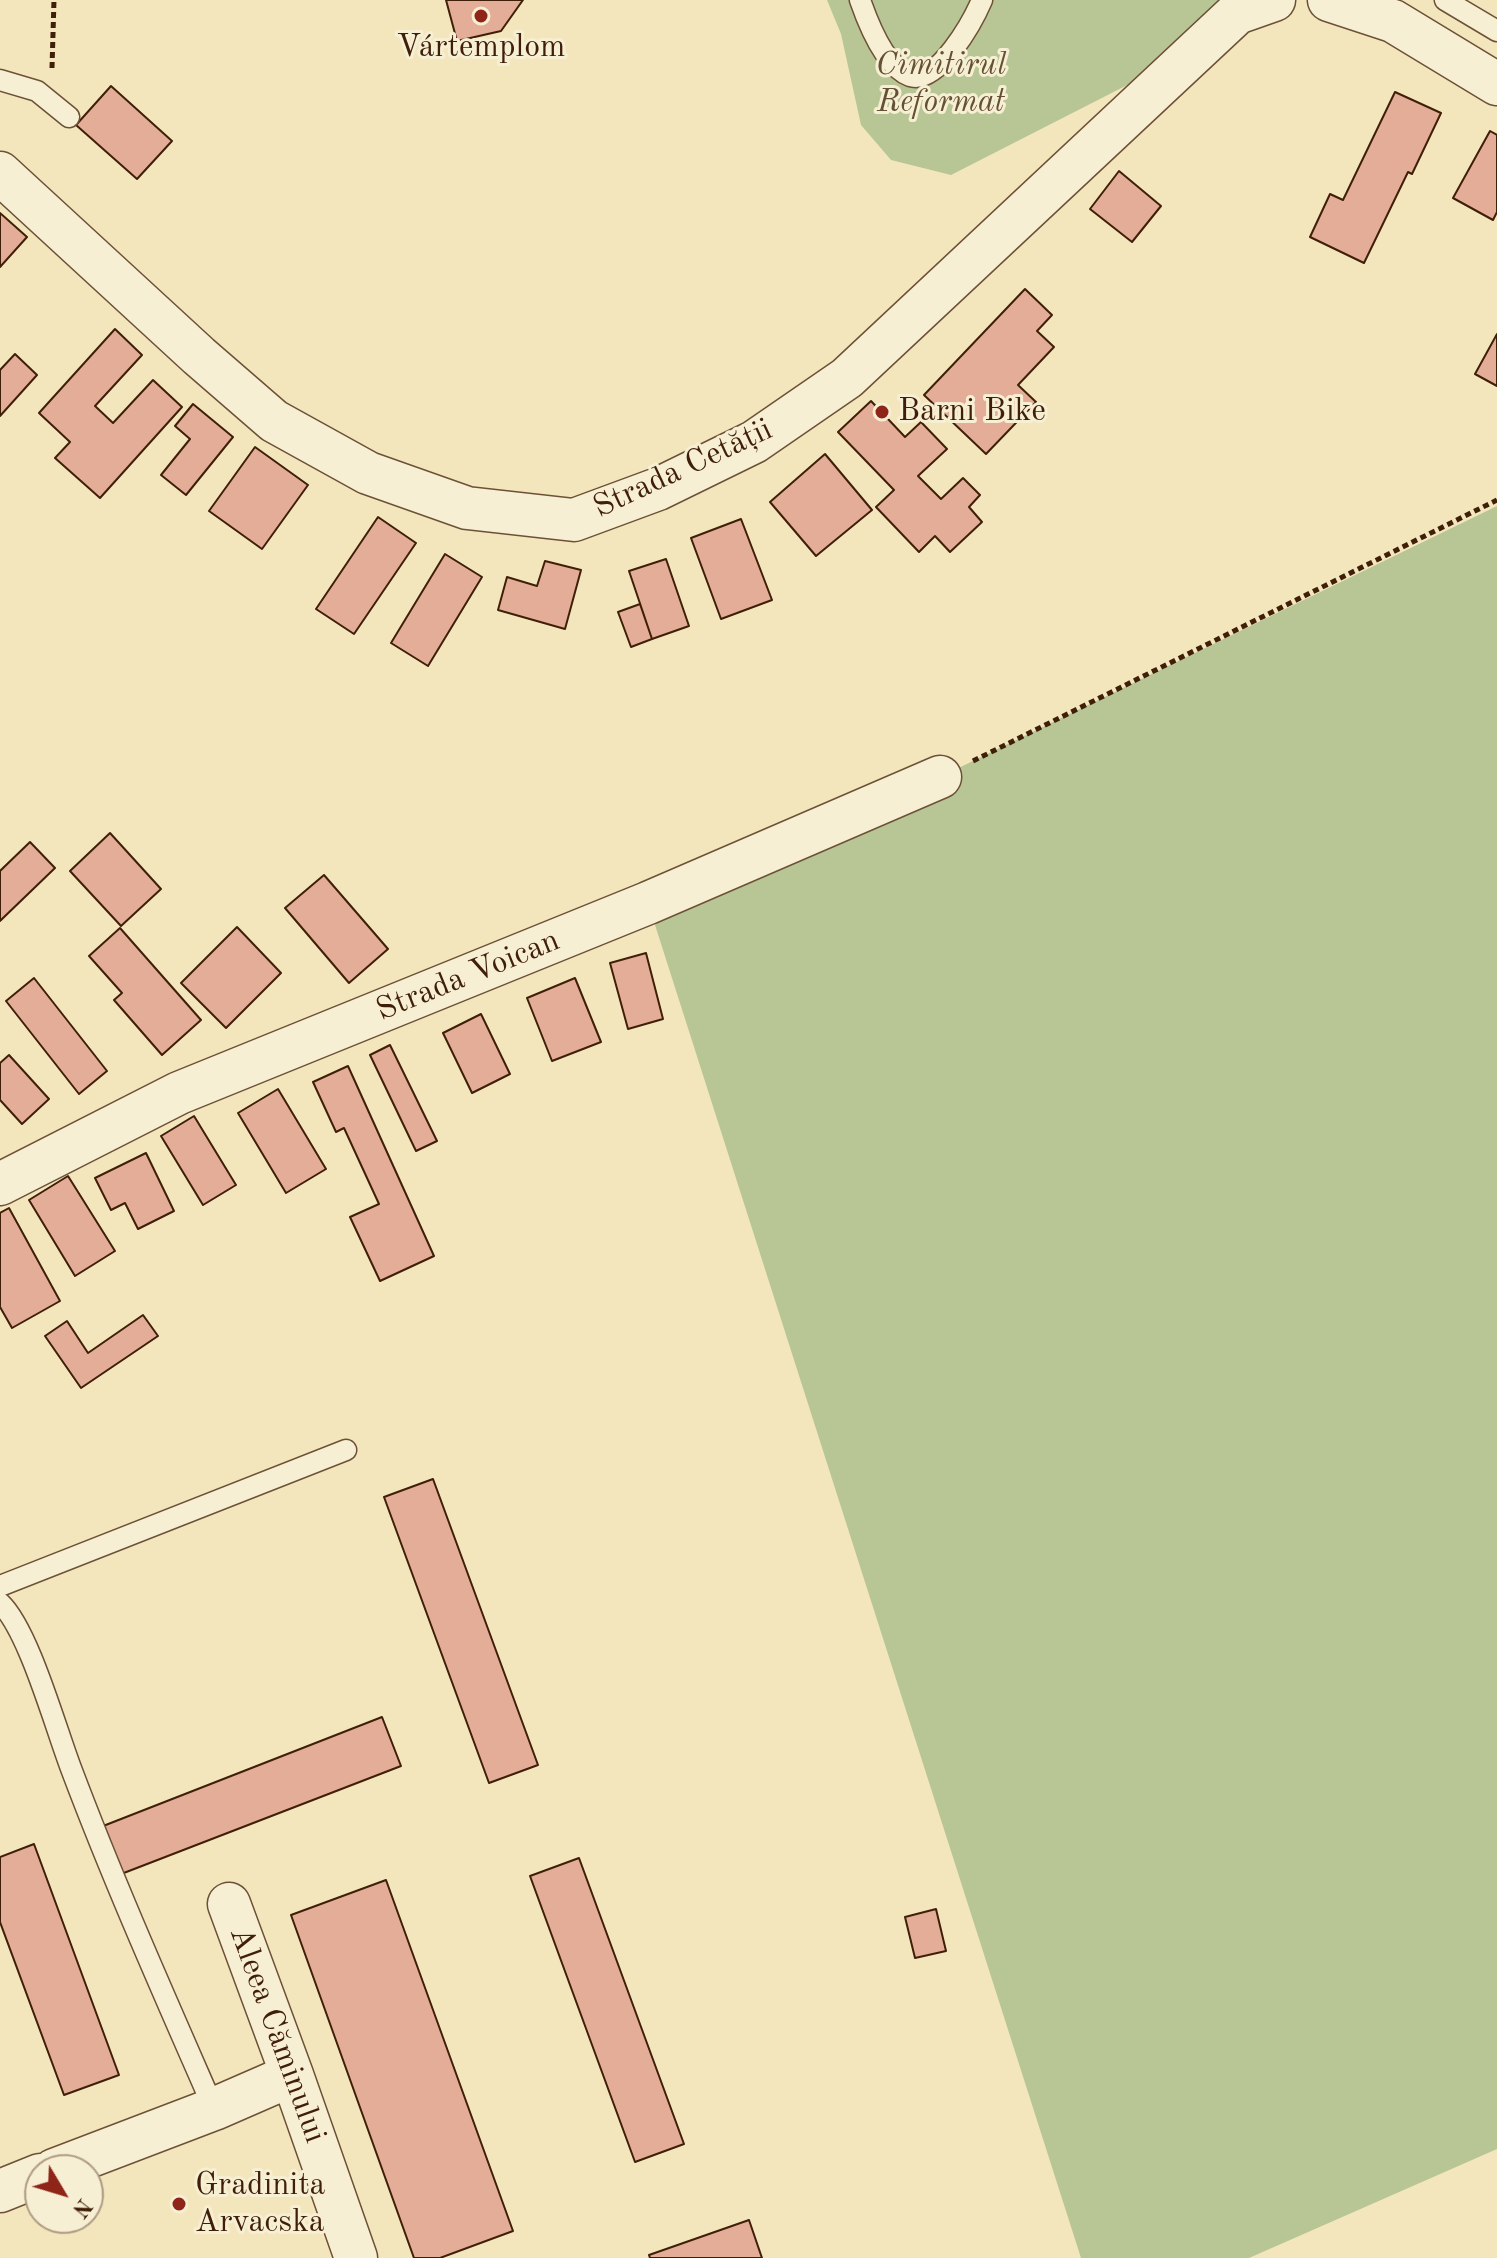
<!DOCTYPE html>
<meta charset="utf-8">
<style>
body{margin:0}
#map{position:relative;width:1497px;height:2258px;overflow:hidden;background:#f3e6bd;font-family:"Old Standard TT",serif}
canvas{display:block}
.north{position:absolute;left:24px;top:2154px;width:80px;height:80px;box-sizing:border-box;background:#f7efd4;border:2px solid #ae9c83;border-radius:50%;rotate:128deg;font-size:22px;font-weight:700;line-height:32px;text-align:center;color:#401f09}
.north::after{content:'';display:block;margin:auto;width:28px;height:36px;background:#8f2418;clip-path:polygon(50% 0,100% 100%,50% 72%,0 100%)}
</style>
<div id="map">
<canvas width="1497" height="2258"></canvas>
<div class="north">N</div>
</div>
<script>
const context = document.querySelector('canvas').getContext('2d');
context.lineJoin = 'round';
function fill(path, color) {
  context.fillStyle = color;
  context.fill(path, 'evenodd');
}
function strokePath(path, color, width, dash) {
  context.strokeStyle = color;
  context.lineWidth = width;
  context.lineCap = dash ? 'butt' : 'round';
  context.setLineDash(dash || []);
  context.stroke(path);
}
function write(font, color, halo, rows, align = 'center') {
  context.font = font + ' "Old Standard TT",serif';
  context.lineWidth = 6;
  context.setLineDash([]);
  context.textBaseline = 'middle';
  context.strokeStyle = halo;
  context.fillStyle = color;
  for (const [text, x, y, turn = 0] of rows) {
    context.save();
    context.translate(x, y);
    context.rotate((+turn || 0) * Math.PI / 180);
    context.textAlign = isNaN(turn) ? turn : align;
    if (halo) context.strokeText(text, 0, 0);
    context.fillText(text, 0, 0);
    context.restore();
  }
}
fill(new Path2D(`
 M827,0H1222L1141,78L951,175L891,160L861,125L841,34Z
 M1497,506V2149L1249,2258H1081L648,903L940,777Z`), '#b7c694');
const building = new Path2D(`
 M446,0H523L501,31L457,41Z
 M111,86L172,141L137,179L76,125Z
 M1395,92L1441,113L1412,174L1408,172L1364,263L1310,237L1330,194L1343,200Z
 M1490,131L1497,135V212L1493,220L1453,198Z
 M1119,171L1161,206L1132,242L1090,209Z
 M0,213L27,237L0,267Z
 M1025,289L1052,315L1037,331L1054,347L1018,385L1036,402L986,454L924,395Z
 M115,329L142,355L95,406L113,423L153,380L182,407L100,498L55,458L70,442L39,413Z
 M1497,334V386L1475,374Z
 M15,354L37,375L0,416V370Z
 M871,401L905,437L921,422L947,449L918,476L941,499L963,478L980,495L969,507L982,522L950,552L935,536L919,552L876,507L894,490L838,432Z
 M193,404L233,437L186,495L161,475L190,439L175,426Z
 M255,447L308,485L262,549L209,511Z
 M825,454L872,510L816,556L770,502Z
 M378,517L416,543L354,634L316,609Z
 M741,519L772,600L721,619L691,538Z
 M445,554L482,577L428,666L391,643Z
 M666,559L689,626L652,639L629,571Z
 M545,561L581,570L565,629L498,610L507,577L537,586Z
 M640,604L652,639L631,647L618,612Z
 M110,833L161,889L121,926L70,871Z
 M30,842L55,868L0,921V871Z
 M324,875L388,949L349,983L285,908Z
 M237,927L281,973L226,1028L181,983Z
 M120,928L201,1020L162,1055L114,1000L122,993L89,956Z
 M646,953L663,1019L628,1029L610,963Z
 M34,978L107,1071L79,1094L6,1001Z
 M575,978L601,1042L552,1061L527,998Z
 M481,1014L510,1074L472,1093L443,1033Z
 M390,1045L437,1141L416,1151L370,1055Z
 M9,1055L49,1099L22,1124L0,1100V1063Z
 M348,1066L434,1256L380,1281L350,1217L379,1204L344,1128L336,1132L313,1082Z
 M278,1089L326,1169L286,1193L238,1113Z
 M194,1116L236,1185L203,1205L161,1136Z
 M146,1153L174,1211L138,1229L125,1203L111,1210L95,1178Z
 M68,1176L115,1251L75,1276L29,1200Z
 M9,1208L60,1301L12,1328L0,1307V1213Z
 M143,1315L158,1336L81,1388L45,1336L67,1321L88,1353Z
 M433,1479L538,1765L489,1783L384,1497Z
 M382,1717L401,1766L116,1876L98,1828Z
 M34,1844L119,2075L64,2095L0,1922V1857Z
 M579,1858L684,2144L635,2162L530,1876Z
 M386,1880L513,2231L440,2258H414L291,1915Z
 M936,1909L946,1951L915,1958L905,1917Z
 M749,2220L762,2258H650L649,2255Z`);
fill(building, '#e3ad98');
strokePath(building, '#401f09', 2);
const lane = new Path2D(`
 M860,0C868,23 885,67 910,76C938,85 973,21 982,0
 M1445,0L1497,31
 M0,80L37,91L69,117
 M0,1586L346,1450
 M0,1603C29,1630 56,1730 72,1771C115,1885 165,1997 214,2109`);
const street = new Path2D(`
 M1329,0L1393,21L1497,84
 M0,173L199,356L274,421L368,473L467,508L574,520L658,489L754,442L847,378L1237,13L1274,0
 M0,1184L179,1093L648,903L940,777
 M229,1904L292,2075L356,2258
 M54,2170L214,2109L292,2075
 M0,2191L40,2175`);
strokePath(lane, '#6d5136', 23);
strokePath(street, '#6d5136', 45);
strokePath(new Path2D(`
 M52,68L54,0
 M973,761L1497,500`), '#401f09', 5, [6, 4]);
strokePath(lane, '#f7efd4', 20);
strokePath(street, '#f7efd4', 42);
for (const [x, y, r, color] of [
 [481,16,8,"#8f2418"],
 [882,412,8,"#8f2418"],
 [179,2204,8,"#8f2418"]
]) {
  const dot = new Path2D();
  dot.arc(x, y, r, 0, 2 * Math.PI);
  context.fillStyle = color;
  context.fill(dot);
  strokePath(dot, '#f7efd4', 3);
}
write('32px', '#401f09', '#f7efd4', [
 ["Vártemplom",481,48,"center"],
 ["Barni Bike",898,412],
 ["Gradinita",195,2186],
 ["Arvacska",195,2223]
], 'left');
write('italic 32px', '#645133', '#f7efd4', [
 ["Cimitirul",941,66],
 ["Reformat",941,103]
]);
write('32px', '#401f09', '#f7efd4', [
 ["Strada Cetății",683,469,-25],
 ["Strada Voican",468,976,-22],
 ["Aleea Căminului",277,2035,70]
]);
</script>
